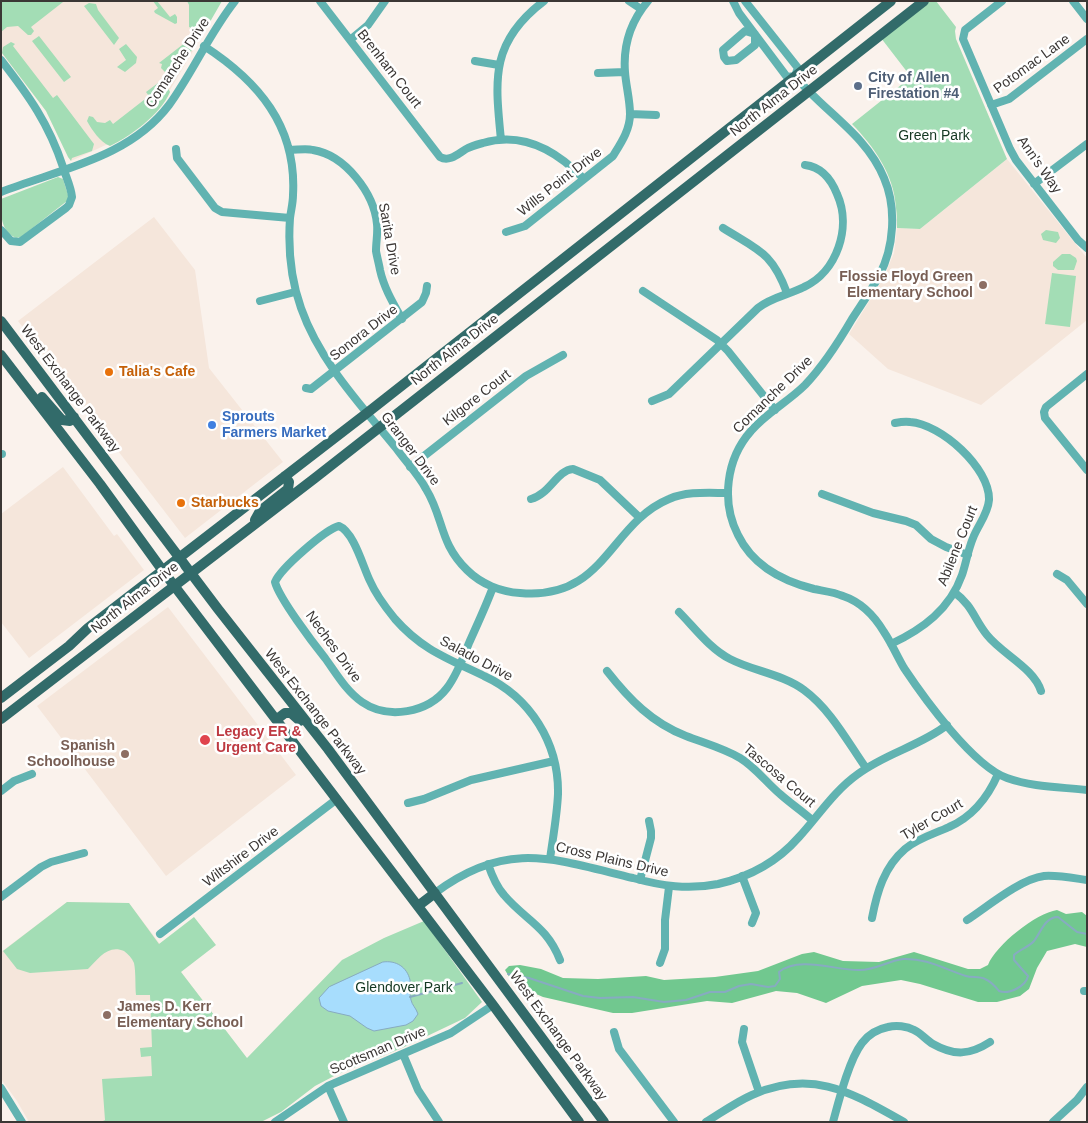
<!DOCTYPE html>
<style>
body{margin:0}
#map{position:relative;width:1088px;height:1123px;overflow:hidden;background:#faf2ec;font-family:Arial,sans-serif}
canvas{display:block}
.frame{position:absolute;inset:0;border:2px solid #3b3735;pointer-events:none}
</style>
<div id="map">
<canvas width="1088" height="1123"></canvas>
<div class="frame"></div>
</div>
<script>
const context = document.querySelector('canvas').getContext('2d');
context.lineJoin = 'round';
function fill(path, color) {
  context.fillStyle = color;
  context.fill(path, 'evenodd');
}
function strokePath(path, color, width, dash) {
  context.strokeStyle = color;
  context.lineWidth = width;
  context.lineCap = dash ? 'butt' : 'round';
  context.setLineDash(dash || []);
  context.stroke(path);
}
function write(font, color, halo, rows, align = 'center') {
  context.font = font + ' Arial,sans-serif';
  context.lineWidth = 5;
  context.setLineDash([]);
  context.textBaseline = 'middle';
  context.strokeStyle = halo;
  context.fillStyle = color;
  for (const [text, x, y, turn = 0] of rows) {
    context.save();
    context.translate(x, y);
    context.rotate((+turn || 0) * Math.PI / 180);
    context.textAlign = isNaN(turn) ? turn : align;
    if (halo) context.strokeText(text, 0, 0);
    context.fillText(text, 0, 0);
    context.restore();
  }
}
fill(new Path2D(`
 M1,1H187L189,5V27L203,34L167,95L121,138L71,161L46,111L1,52Z
 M1007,159L1087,258V320L981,405L888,369L849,334L884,277L894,253L897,228L920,229Z
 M154,217L195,270L209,368L283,462L185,538L18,321Z
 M63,467L114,536L117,534L144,570L29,658L1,622V514Z
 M168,607L296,775L166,876L37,706Z
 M67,902L129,903L247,1059L101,1122H29L17,1101L1,1079V952Z`), '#f5e6db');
fill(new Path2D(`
 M1,1H63V2L31,27L34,31L31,35H28L18,26L7,27L1,32Z
 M153,1H157L170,17L175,14L177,17V23L175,24L155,13L154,11L158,8Z
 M187,1H222L203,34L189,27V5Z
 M928,1H936L956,27L955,31L956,39L1007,159L920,229L897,228C897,221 897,215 896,208C894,174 874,147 852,124L911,77L881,38Z
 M89,3L96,4L98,10L119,38L114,45L84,6Z
 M39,36L71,77L64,82L32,41Z
 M11,42L15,44L13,46L53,98L57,95L94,144L92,151L72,158L71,161L68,157L46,111L2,53L3,47Z
 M186,42L191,44L192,50L176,77C169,77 166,73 161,68L162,64L159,63Z
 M126,44L137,57L136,63L125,72L117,67L126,60L119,49Z
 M158,83L167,86L170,92C161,114 131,136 110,146C100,142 92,130 87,121L89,116L93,117L97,122L105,123L110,120L113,124L149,96L146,92Z
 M58,177L63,179L69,198L67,201L21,237L16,238C0,231 1,214 1,199Z
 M1046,230L1058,232L1060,238L1056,243L1043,240L1041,234Z
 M1062,254H1070L1076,258L1077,261L1074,270H1058L1053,266V262Z
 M1052,273L1076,276L1070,327L1045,324Z
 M67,902L129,903L159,944L194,917L216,945L181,972L247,1058L342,960L384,938L424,921L482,1002L465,1018L402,1048L336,1075L315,1086L281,1112L261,1122H101L105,1120L102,1079L152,1076L151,1056L141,1057L140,1048L152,1047L150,995H136C135,985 136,973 134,963C132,958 128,954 124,951C108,944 98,959 88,969L30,973L17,969L3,951Z`), '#a3ddb5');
fill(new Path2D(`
 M1057,910L1066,914L1082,912L1087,916V947L1075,944L1047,951L1037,968L1029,989L1020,996L997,1002H978L920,984L901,980L862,986L826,1003L797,993L776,991L732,1003L707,1001L632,1013H613L543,997L527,990L511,980L505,970L509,966L520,965L541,969L563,978L598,979L646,976L664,980L715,977L758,971L802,954L814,952L843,961L879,962L914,952L968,969H980L988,965C996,945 1036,913 1057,910Z`), '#71c88f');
const water = new Path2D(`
 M383,962C396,960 407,967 410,980C411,987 409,993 411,1000C412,1005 416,1008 418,1014L413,1021L406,1025L374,1031L367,1028L350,1016L328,1011L321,1006L319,998L329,987Z`);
fill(water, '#a7ddfd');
strokePath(water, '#87abc1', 1);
strokePath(new Path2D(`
 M508,974L529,978L583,996L600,998L633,997L664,1002L686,1000L710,992H725L739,986L751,984L768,987L775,986L780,979L779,972C799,956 835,970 858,970C874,971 887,961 903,959C927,958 944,969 966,976C972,978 979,976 985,979C990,981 995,986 999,991C1009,995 1026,986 1028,976L1014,960V955C1020,949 1029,947 1034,941C1041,932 1045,917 1058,917L1077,932L1087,934
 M410,997L462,983`), '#87abc1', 2);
strokePath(new Path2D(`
 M320,1L440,157C450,163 460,152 468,148C473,146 478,144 483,143C523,131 557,151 584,179
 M629,1L641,9
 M733,1L739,13L787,77L795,76
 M745,1L798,68L795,76
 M1002,1L965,30L963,39L1010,149L1016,160L1078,240L1087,248
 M1073,1L1087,19
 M745,31L755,34V45L736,60L727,61L724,57L723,50Z
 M350,40L368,25L385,1
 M204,46C258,81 297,126 293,195C293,203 291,210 290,218C288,247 291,280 301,308C320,362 361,405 396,448C406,462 418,474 426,489C444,518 439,543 467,570C481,584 501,592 520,593C605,601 609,524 669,499C687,491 708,493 728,493
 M1,60C29,96 49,124 63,167C66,177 71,187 72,197L69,205L66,208L20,242L11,241L1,230
 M475,61L499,65
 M598,73L625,72
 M795,76C823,111 866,134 884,178C897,208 894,248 879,276C871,291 861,305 852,319C838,343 824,365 805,385C788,402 766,413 751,431C726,459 721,502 738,535C753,566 782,581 814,589C824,591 834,592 843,596C861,602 875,617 884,632C892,644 897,656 904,668C924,698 973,766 1007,778C1032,787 1060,787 1087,790
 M991,105L1009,99L1087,39
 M630,114L656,115
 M501,140C495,79 490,42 544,1
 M176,149L177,158L215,208L222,212L290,218
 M290,150C297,150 306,148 313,150C345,155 374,193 377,224C378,233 376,242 376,251C377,257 379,264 380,270C384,288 393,303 402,319
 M1034,184L1087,144
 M1,192C60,169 129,158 169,105C193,72 209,34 235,1
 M723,228C758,250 772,252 787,293
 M506,232L525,226L613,156C621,143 630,130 630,114C630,100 626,86 625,72C623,46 631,21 648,1
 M643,291L717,340L728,351L775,410
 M260,301L295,292
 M1087,374L1046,407L1044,412L1045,418L1087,470
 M306,388L311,389L422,302L426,293L427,286
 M652,401L669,394L758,308C772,297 788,295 804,287C837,272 852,227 837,194C831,179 822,167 805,165
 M1,454H2
 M410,467L526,376L563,355
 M822,494L873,513L906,521L916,525L931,539L946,547L968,555
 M531,499C550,494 557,470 573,469L600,480L640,518
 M1057,574L1067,580L1087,604
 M493,587C486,606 477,625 469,643C463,658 457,675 447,688C428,713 388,720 362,702C346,691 336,673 325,658C313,643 279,598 275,582C281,568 326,529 339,526C354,532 363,567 370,581C376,595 386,608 395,619C422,650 449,659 484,676C530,697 559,743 558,794C557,816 553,837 550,859
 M954,592C973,606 974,619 987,635C1002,654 1034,668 1041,691
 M679,612C694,627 710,649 730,659C753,671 782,674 804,690C831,710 847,741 866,768
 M891,644C923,629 950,609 962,575C966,563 968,550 973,538C978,525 988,514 989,500C990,468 941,424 910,422C905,421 900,422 895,423
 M607,671C629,699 652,723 686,736C704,743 723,748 740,758C755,767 766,782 780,794C790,803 802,811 812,820
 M1,791L14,781L32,774
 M408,803L424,799L471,780L554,761
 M488,864C492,876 496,886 504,895C525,920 547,926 560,960
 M742,876L756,913L752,923
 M640,880L651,838V831L649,821
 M435,893C507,839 554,859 633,878C662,886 688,890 718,884C749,877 778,861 799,837C819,815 834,791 858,774C886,753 920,746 947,725
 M1,897L41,867L51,862L84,853
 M872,918C877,892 884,867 905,849C918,838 934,834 949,827C972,817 988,797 998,774
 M967,920C987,907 1020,879 1044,876C1058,875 1073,878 1087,880
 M160,934L337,799
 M660,963L665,949V920L669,887
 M1084,991H1087
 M744,1029L742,1042L759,1092
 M614,1032L619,1049L674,1122
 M403,1054L418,1090L439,1122
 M328,1086L344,1122
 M1,1088L22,1122
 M275,1122L328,1086L451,1033L493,1005
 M706,1122C721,1113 736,1102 752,1095C813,1068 852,1093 904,1122
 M833,1122C839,1100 849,1060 862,1043C868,1035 878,1029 888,1027C896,1025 907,1026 914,1030C921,1033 926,1040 933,1044C954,1056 970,1055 990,1042
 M1053,1122L1077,1100L1087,1087`), '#61b3b1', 8);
strokePath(new Path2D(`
 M1,321L218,609L328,749L604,1122
 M1,355L100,484L163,571L493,1005L579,1122
 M42,397L62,420L70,421L74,417
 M255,520L260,511L288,489L289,482L285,476
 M1,698L69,646L88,628L367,413L891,1
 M1,719L315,478L924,1
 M277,719L285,713H291L300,721
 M418,906L435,893`), '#326b6a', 10);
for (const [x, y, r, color] of [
 [858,86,5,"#5c6f8a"],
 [983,285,5,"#8d6e63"],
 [109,372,5,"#e8710a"],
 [212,425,5,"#3f7fe0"],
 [181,503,5,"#e8710a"],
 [205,740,6,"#e0444e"],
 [125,754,5,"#8d6e63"],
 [107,1015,5,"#8d6e63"]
]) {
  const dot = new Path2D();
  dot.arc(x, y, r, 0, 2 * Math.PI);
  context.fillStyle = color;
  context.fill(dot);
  strokePath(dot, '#fff', 2);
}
write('14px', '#3b3735', '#fff', [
 ["Comanche Drive",178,63,-57],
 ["Potomac Lane",1032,64,-36],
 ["Brenham Court",389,69,52],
 ["North Alma Drive",774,101,-38],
 ["Ann's Way",1039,165,55],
 ["Wills Point Drive",560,182,-38],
 ["Sarita Drive",389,239,80],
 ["Sonora Drive",364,333,-38],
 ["North Alma Drive",455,350,-38],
 ["West Exchange Parkway",70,389,53],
 ["Comanche Drive",773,395,-44],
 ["Kilgore Court",477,398,-38],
 ["Granger Drive",410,449,53],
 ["Abilene Court",958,546,-68],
 ["North Alma Drive",135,598,-38],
 ["Neches Drive",333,647,54],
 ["Salado Drive",476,659,28],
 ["West Exchange Parkway",315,712,52],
 ["Tascosa Court",779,776,40],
 ["Tyler Court",932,820,-30],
 ["Wiltshire Drive",241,857,-37],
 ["Cross Plains Drive",612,860,13],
 ["West Exchange Parkway",558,1036,54],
 ["Scottsman Drive",378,1051,-23]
]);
write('bold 14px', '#4e5e75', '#fff', [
 ["City of Allen",868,78],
 ["Firestation #4",868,94]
], 'left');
write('14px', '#143822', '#fff', [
 ["Green Park",934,136],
 ["Glendover Park",404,988]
]);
write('bold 14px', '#785e54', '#fff', [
 ["Flossie Floyd Green",973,277],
 ["Elementary School",973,293],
 ["Spanish",115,746],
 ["Schoolhouse",115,762],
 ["James D. Kerr",117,1007,"left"],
 ["Elementary School",117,1023,"left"]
], 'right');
write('bold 14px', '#c56008', '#fff', [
 ["Talia's Cafe",119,372],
 ["Starbucks",191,503]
], 'left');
write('bold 14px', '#366cbe', '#fff', [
 ["Sprouts",222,417],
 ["Farmers Market",222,433]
], 'left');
write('bold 14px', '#be3a42', '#fff', [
 ["Legacy ER &",216,732],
 ["Urgent Care",216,748]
], 'left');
</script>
